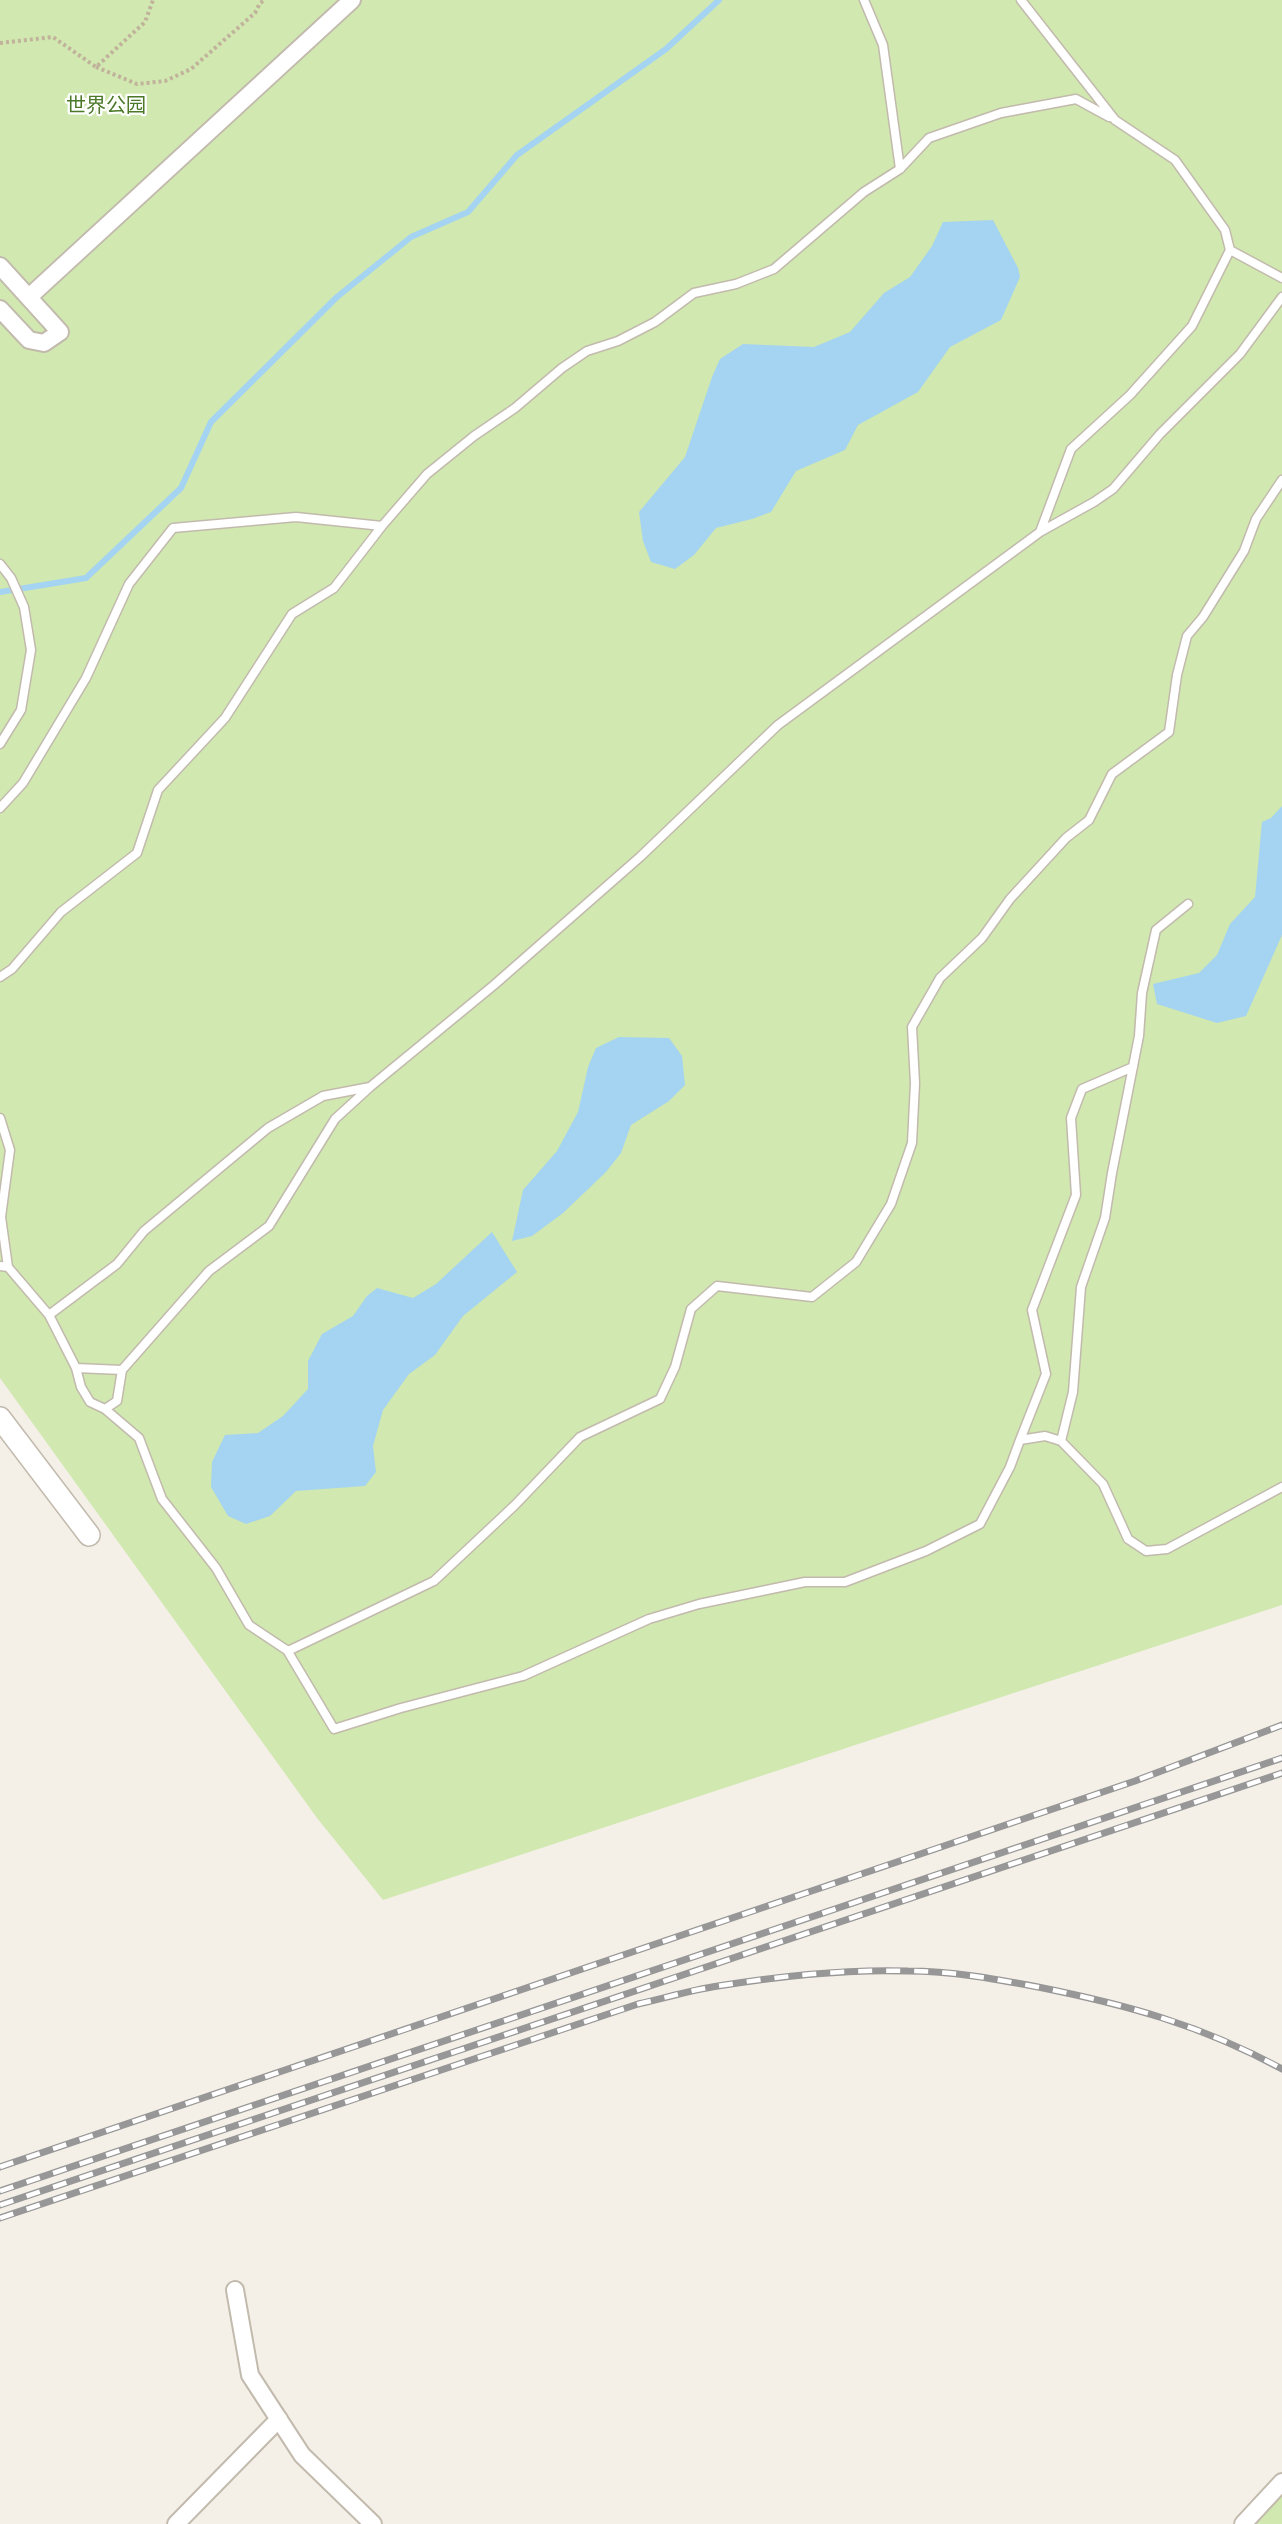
<!DOCTYPE html>
<meta charset="utf-8">
<style>
body{margin:0}
canvas{display:block;background:#f4f0e8}
</style>
<canvas width="1282" height="2524"></canvas>
<script>
const context = document.querySelector('canvas').getContext('2d');
context.lineJoin = 'round';
function fill(path, color) {
  context.fillStyle = color;
  context.fill(path, 'evenodd');
}
function strokePath(path, color, width, dash) {
  context.strokeStyle = color;
  context.lineWidth = width;
  context.lineCap = dash ? 'butt' : 'round';
  context.setLineDash(dash || []);
  context.stroke(path);
}
function write(font, color, halo, rows, align = 'center') {
  context.font = font + ' Helvetica,"Noto Sans SC",sans-serif';
  context.lineWidth = 4.5;
  context.setLineDash([]);
  context.textBaseline = 'middle';
  context.strokeStyle = halo;
  context.fillStyle = color;
  for (const [text, x, y, turn = 0] of rows) {
    context.save();
    context.translate(x, y);
    context.rotate((+turn || 0) * Math.PI / 180);
    context.textAlign = isNaN(turn) ? turn : align;
    if (halo) context.strokeText(text, 0, 0);
    context.fillText(text, 0, 0);
    context.restore();
  }
}
fill(new Path2D(`
 M0,0H1282V1605L383,1900L317,1818L0,1378Z
 M1282,2473V2524H1235Z`), '#d1e8b0');
fill(new Path2D(`
 M993,220L1018,268L1020,277L1001,320L950,347L918,392L858,425L845,450L796,471L771,512L752,519L716,528L694,555L675,569L651,562L643,541L639,512L685,457L712,377L720,359L743,344L814,347L850,332L884,293L910,277L932,246L943,222Z
 M1282,806V935L1246,1016L1217,1023L1157,1004L1153,984L1199,973L1217,955L1230,924L1255,897L1262,822L1271,818Z
 M619,1037L669,1038L682,1056L685,1085L669,1101L631,1125L621,1153L606,1172L563,1213L532,1236L512,1241L523,1190L557,1151L578,1112L588,1067L596,1048Z
 M492,1232L517,1272L463,1316L435,1355L409,1374L383,1410L373,1446L376,1472L365,1486L296,1491L270,1516L246,1524L228,1516L211,1487L212,1462L225,1435L258,1433L283,1416L308,1389V1361L322,1334L353,1316L367,1296L377,1288L413,1298L436,1284Z`), '#a4d4f1');
strokePath(new Path2D(`
 M0,592L86,578L181,488L211,422L337,297L411,237L468,212L517,155L666,49L719,0`), '#a4d4f1', 6);
const service = new Path2D(`
 M864,0L883,45L900,169
 M1230,250L1282,278
 M1040,532L1094,502L1113,489L1160,434L1240,354L1282,297
 M0,564L11,578L24,607L31,650L21,710L0,744
 M0,808L23,783L86,678L129,584L173,528L296,517L382,526L427,474L474,436L515,408L562,368L587,351L618,341L655,322L694,293L736,284L774,269L864,192L900,169L929,138L1001,113L1076,99L1109,117
 M0,977L12,969L61,912L137,853L158,790L225,718L292,614L334,588L382,526
 M0,1118L10,1150L1,1217L8,1267
 M0,1266L8,1267L49,1315L76,1368L81,1387L90,1402L105,1409L117,1401L122,1370L76,1368
 M49,1315L117,1264L144,1231L268,1128L323,1096L370,1087L494,985L640,857L778,725L1040,532L1071,449L1130,395L1192,326L1230,250L1225,230L1175,160L1115,120L1021,0
 M122,1370L209,1271L269,1226L335,1119L370,1087
 M105,1409L139,1438L162,1499L216,1568L249,1625L288,1651L434,1581L515,1505L580,1437L660,1399L675,1367L691,1309L717,1286L812,1297L856,1262L891,1204L912,1143L915,1083L912,1027L940,978L982,938L1010,899L1066,838L1089,820L1112,774L1169,732L1177,675L1187,636L1203,617L1244,551L1256,519L1282,480
 M1020,1440L1046,1374L1032,1310L1076,1195L1071,1118L1082,1089L1133,1067
 M1061,1441L1073,1392L1081,1287L1105,1218L1112,1173L1139,1036L1142,993L1156,930L1188,904
 M287,1650L334,1729L401,1708L523,1676L649,1619L699,1604L805,1582H845L926,1551L980,1524L1010,1467L1020,1440L1045,1436L1061,1441L1103,1484L1128,1539L1146,1551L1167,1549L1282,1487`);
const minor = new Path2D(`
 M0,266L60,332L44,343L29,340L0,309
 M29,297L352,0
 M235,2290L250,2375L302,2455L373,2524
 M176,2524L279,2419
 M1243,2524L1282,2482`);
const tertiary = new Path2D(`
 M0,1418L89,1535`);
strokePath(service, '#c2baad', 11);
strokePath(minor, '#c2baad', 20);
strokePath(tertiary, '#c2baad', 24);
strokePath(new Path2D(`
 M0,43L53,37L96,67L145,22L153,0
 M96,67L137,84L165,81L191,69L255,13L260,3L265,0`), '#c1b29b', 4, [3, 3]);
strokePath(service, '#fff', 8);
strokePath(minor, '#fff', 16);
strokePath(tertiary, '#fff', 21);
const rail = new Path2D(`
 M0,2167L1135,1781L1282,1725
 M0,2191L1282,1758
 M0,2205L1282,1773
 M0,2218L638,2004C665,1998 691,1990 718,1986C780,1976 845,1969 908,1971C952,1971 995,1979 1038,1987C1128,2005 1201,2025 1282,2069`);
strokePath(rail, '#979797', 7);
strokePath(rail, '#fff', 4.5, [14]);
write('20px', '#4b7929', '#fff', [
 ["世界公园",106,106]
]);
</script>
